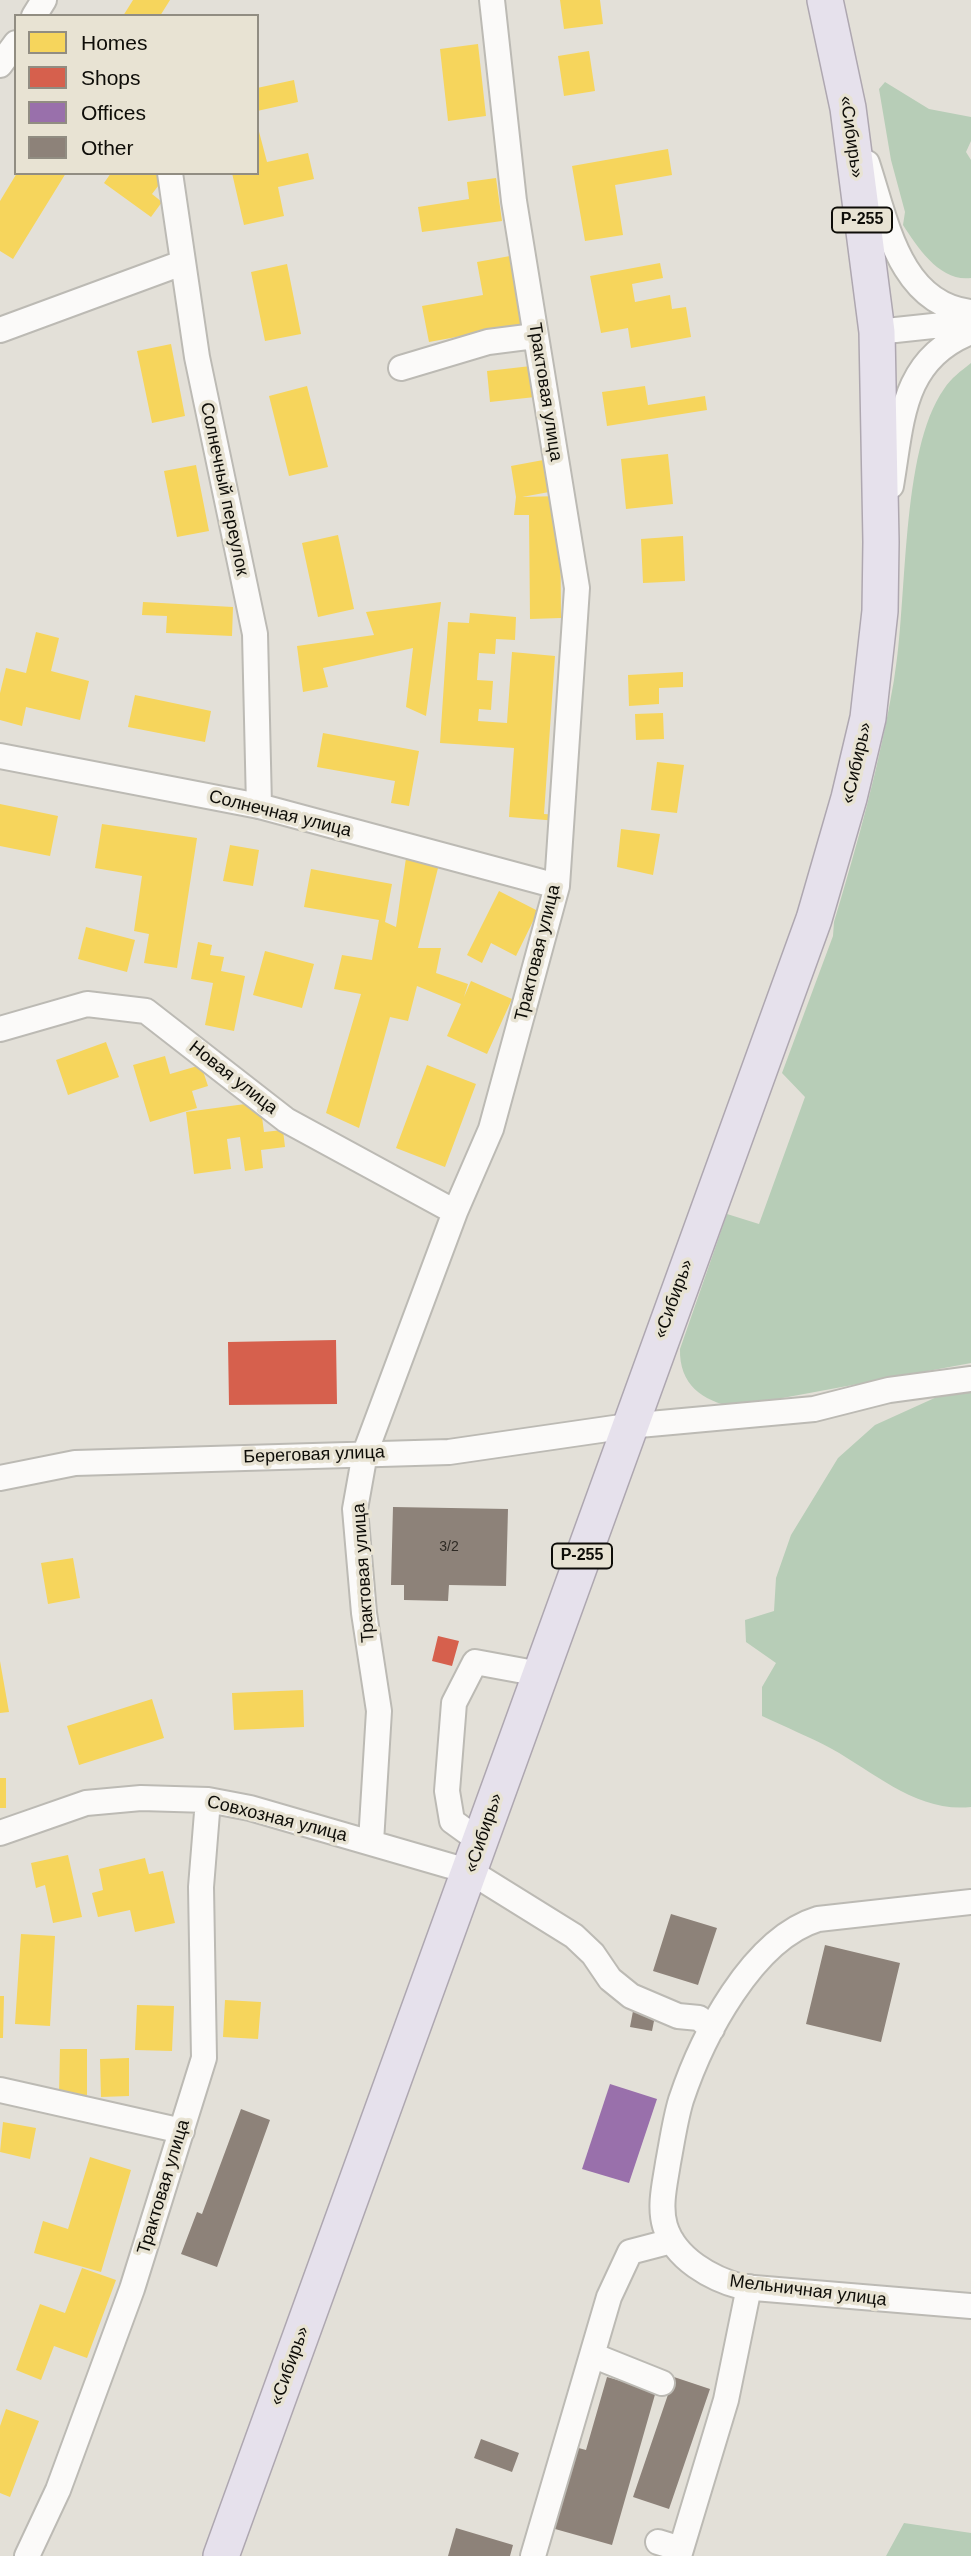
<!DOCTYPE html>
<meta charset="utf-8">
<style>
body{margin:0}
#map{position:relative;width:971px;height:2556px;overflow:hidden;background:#e3e0d8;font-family:Helvetica,sans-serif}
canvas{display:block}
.legend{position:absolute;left:14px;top:14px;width:245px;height:161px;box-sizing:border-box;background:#e8e3d3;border:2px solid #918d82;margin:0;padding:9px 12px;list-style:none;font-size:21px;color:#0e0d08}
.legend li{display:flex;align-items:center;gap:14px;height:35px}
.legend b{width:35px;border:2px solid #918d82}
</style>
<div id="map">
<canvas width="971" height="2556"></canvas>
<ul class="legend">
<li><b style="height:19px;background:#f6d55c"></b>Homes</li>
<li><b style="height:19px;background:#d6604d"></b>Shops</li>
<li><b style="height:19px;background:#9970ab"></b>Offices</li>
<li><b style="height:19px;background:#8d8279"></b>Other</li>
</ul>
</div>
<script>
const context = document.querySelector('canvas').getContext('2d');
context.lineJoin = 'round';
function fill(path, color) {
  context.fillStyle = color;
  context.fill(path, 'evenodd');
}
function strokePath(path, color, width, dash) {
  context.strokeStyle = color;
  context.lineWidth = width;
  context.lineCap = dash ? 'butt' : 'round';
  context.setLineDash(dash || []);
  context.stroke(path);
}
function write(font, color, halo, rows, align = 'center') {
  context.font = font + ' Helvetica,sans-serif';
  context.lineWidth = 7;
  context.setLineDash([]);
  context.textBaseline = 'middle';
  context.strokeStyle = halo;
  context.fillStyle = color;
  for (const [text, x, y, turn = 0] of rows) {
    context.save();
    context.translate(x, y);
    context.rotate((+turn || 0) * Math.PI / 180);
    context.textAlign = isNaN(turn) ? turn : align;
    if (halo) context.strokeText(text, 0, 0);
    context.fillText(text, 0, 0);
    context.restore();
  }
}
fill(new Path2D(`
 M885,82L929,109L971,117V141L966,152L971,160V278C940,282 918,248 903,225L905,212L891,160L879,89Z
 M971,363V1363L734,1407C702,1401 679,1384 680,1349L727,1214L759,1224L805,1097L782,1073L833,936L834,922C858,842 880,763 894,680C908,602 900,451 944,389C951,378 961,371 971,363Z
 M971,1390V1807C918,1813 875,1773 832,1749C810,1737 785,1727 762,1716V1687L776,1663L746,1642L745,1620L774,1611L776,1578L791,1535L838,1458L875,1425L950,1391Z
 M904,2523L971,2533V2556H886Z`), '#b7cdb7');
fill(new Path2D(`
 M133,0H170L160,16H123Z
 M560,0H600L603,24L564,29Z
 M478,44L486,116L448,121L440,49Z
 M589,51L595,91L564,96L558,56Z
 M294,80L298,102L257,111V88Z
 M257,124L267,162L308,153L314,179L278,187L284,216L244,225L232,173H257Z
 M668,149L672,175L615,185L623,235L585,241L572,166Z
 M17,173H66L13,259L0,251V201Z
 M111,173H168L152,194L162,202L151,217L104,183Z
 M496,178L502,221L422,232L418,207L469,199L467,182Z
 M510,256L522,325L429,342L422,306L483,295L477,262Z
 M660,263L663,278L632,284L635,302L670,295L672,309L686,307L691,337L631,348L628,328L601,333L590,276Z
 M287,264L301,334L265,341L251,272Z
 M171,344L185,416L152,423L137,351Z
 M531,366L535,397L490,402L487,371Z
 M307,386L328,467L289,476L269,396Z
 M645,386L648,405L705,396L707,410L607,426L602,392Z
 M668,454L673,504L626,509L621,459Z
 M554,458L560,490L522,497L560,496L561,618L530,619L529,515H514L516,497L511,466Z
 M196,465L209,531L177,537L164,471Z
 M338,535L354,609L318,617L302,543Z
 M683,536L685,581L643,583L641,539Z
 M143,602L233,607L232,636L166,633L167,616L142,615Z
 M441,602L426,716L406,707L413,648L323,668L328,687L303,692L297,646L374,635L366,612Z
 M470,613L516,617L515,640L496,639L495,654L479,653L477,680L493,681L491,710L479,709L478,721L507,723L512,652L555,656L544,814L559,815L558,821L509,817L514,748L440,743L448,622L469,623Z
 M36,632L59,638L51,671L89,681L80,720L26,707L22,726L0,720V693L6,668L26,673Z
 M683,672V687L659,688V704L629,706L628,675Z
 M135,695L211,711L205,742L128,727Z
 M663,713L664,739L636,740L635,714Z
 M323,733L419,751L409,806L391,803L395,781L317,767Z
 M657,762L684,765L677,813L651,810Z
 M0,804L58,816L50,856L0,846Z
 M102,824L197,838L177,968L144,963L149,934L134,931L142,876L95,868Z
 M621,829L660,834L653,875L617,867Z
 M230,845L259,850L253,886L223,881Z
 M406,858L439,864L418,948H441L436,973L468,984L464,997L471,981L512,999L487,1054L447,1036L461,1004L417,986L408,1021L390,1017L359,1128L326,1113L361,994L334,989L342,955L372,960L379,920L304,907L311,869L392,884L385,922L396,927Z
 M499,891L538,911L516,956L491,943L482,963L467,955Z
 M86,927L135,940L127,972L78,959Z
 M198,942L212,945L210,955L224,957L221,971L245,976L234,1031L205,1025L213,983L191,979Z
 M265,951L314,964L302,1008L253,995Z
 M106,1042L119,1077L68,1095L56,1060Z
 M165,1056L170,1074L201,1065L208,1086L192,1091L197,1108L150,1122L133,1065Z
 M427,1065L476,1084L445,1167L396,1148Z
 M260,1102L264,1132L283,1130L285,1147L261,1150L263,1168L245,1171L240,1137L227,1139L231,1169L194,1174L186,1112Z
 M73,1558L80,1598L48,1604L41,1563Z
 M0,1661L9,1712L0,1713Z
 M303,1690L304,1727L234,1730L232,1693Z
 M152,1699L164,1738L79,1765L67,1726Z
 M0,1778H6V1808H0Z
 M68,1855L82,1917L53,1923L45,1885L36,1888L31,1863Z
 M145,1858L149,1874L163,1871L175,1923L135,1932L130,1910L98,1917L92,1893L103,1890L99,1869Z
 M21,1934L55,1936L50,2026L15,2024Z
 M0,1996H4L3,2038H0Z
 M225,2000L261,2002L258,2039L223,2037Z
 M137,2005L174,2006L172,2051L135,2050Z
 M60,2049H87V2095H59Z
 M129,2058V2096L101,2097L100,2059Z
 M3,2122L36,2128L30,2159L0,2152Z
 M90,2157L131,2170L101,2272L34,2253L43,2221L68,2229Z
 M82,2268L116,2280L87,2358L54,2346L41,2380L16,2370L40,2304L65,2313Z
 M6,2409L39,2421L10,2497L0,2493V2426Z`), '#f6d55c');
fill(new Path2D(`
 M336,1340L337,1404L229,1405L228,1342Z
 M438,1636L459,1641L452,1666L432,1661Z`), '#d6604d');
fill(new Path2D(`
 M610,2084L657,2099L629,2183L582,2169Z`), '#9970ab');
fill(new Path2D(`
 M393,1507L508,1509L506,1586L449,1585L448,1601L404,1600V1585H391Z
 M671,1914L717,1928L698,1985L653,1971Z
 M825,1945L900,1963L881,2042L806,2024Z
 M633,2011L655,2016L652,2031L630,2027Z
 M241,2109L270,2120L217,2267L181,2254L197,2212L202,2214Z
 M607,2377L656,2391L612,2545L548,2527L571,2446L586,2450Z
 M674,2377L710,2389L669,2509L633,2497Z
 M481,2439L519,2453L512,2472L474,2458Z
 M456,2528L513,2545L510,2556H448Z`), '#8d8279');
const minor = new Path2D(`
 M34,16L44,0
 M0,65L16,43
 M867,163C886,220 899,304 971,312
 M170,173L197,357L255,634L259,806
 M0,330L182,263
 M877,332L971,322
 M401,368L488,342L535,336
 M891,486C902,422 901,359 971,332
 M0,756L259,806L557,886
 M0,1029L87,1004L146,1011L286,1120L455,1212
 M0,1478L75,1463L449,1452L628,1426L814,1409L889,1390L971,1379
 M0,1833L86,1803L141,1798L208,1800L250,1808L471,1872L574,1936L593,1954L610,1979L631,1996L678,2016L699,2018L712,2029
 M371,1842L379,1711L364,1613L355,1509L365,1453L455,1212L491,1129L557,886L577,588L514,201L492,0
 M481,1842L452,1821L447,1791L454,1703L475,1662L540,1674
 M971,1902L818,1919C752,1939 702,2037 681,2100C675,2120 672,2142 668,2163C665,2183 659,2206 665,2226C675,2259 712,2279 742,2287L971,2306
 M0,2090L182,2131
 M592,2355L662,2383
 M658,2542L681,2549
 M27,2556L58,2490L132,2289L204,2058L201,1887L208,1800
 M533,2556L609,2297L630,2252L672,2241
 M679,2556L726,2400L749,2287`);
const highway = new Path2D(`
 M221,2556L814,919L849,798L868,718L880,611L881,542L877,332L848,108L825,0`);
strokePath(minor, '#bcbab4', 28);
strokePath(highway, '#aea7b0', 38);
strokePath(minor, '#fbfaf9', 24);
strokePath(highway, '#e6e1ec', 35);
write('14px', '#2e2a24', null, [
 ["3/2",449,1547]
]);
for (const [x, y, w] of [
 [862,220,60],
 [582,1556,60]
]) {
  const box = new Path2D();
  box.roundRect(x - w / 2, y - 12.5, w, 25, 5);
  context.fillStyle = '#e8e3d3';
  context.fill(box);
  strokePath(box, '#0e0d08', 2);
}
write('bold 16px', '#0e0d08', null, [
 ["Р-255",862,220],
 ["Р-255",582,1556]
]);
write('18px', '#0e0d08', '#e8e3d3', [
 ["«Сибирь»",851,137,82],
 ["Трактовая улица",545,392,81],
 ["Солнечный переулок",224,489,78],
 ["«Сибирь»",857,763,-77],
 ["Солнечная улица",280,814,14],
 ["Трактовая улица",538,953,-76],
 ["Новая улица",233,1078,38],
 ["«Сибирь»",674,1299,-70],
 ["Береговая улица",314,1455,-2],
 ["Трактовая улица",364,1573,-94],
 ["Совхозная улица",277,1819,14],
 ["«Сибирь»",484,1833,-71],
 ["Трактовая улица",164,2187,-73],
 ["Мельничная улица",808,2291,7],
 ["«Сибирь»",290,2366,-70]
]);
</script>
